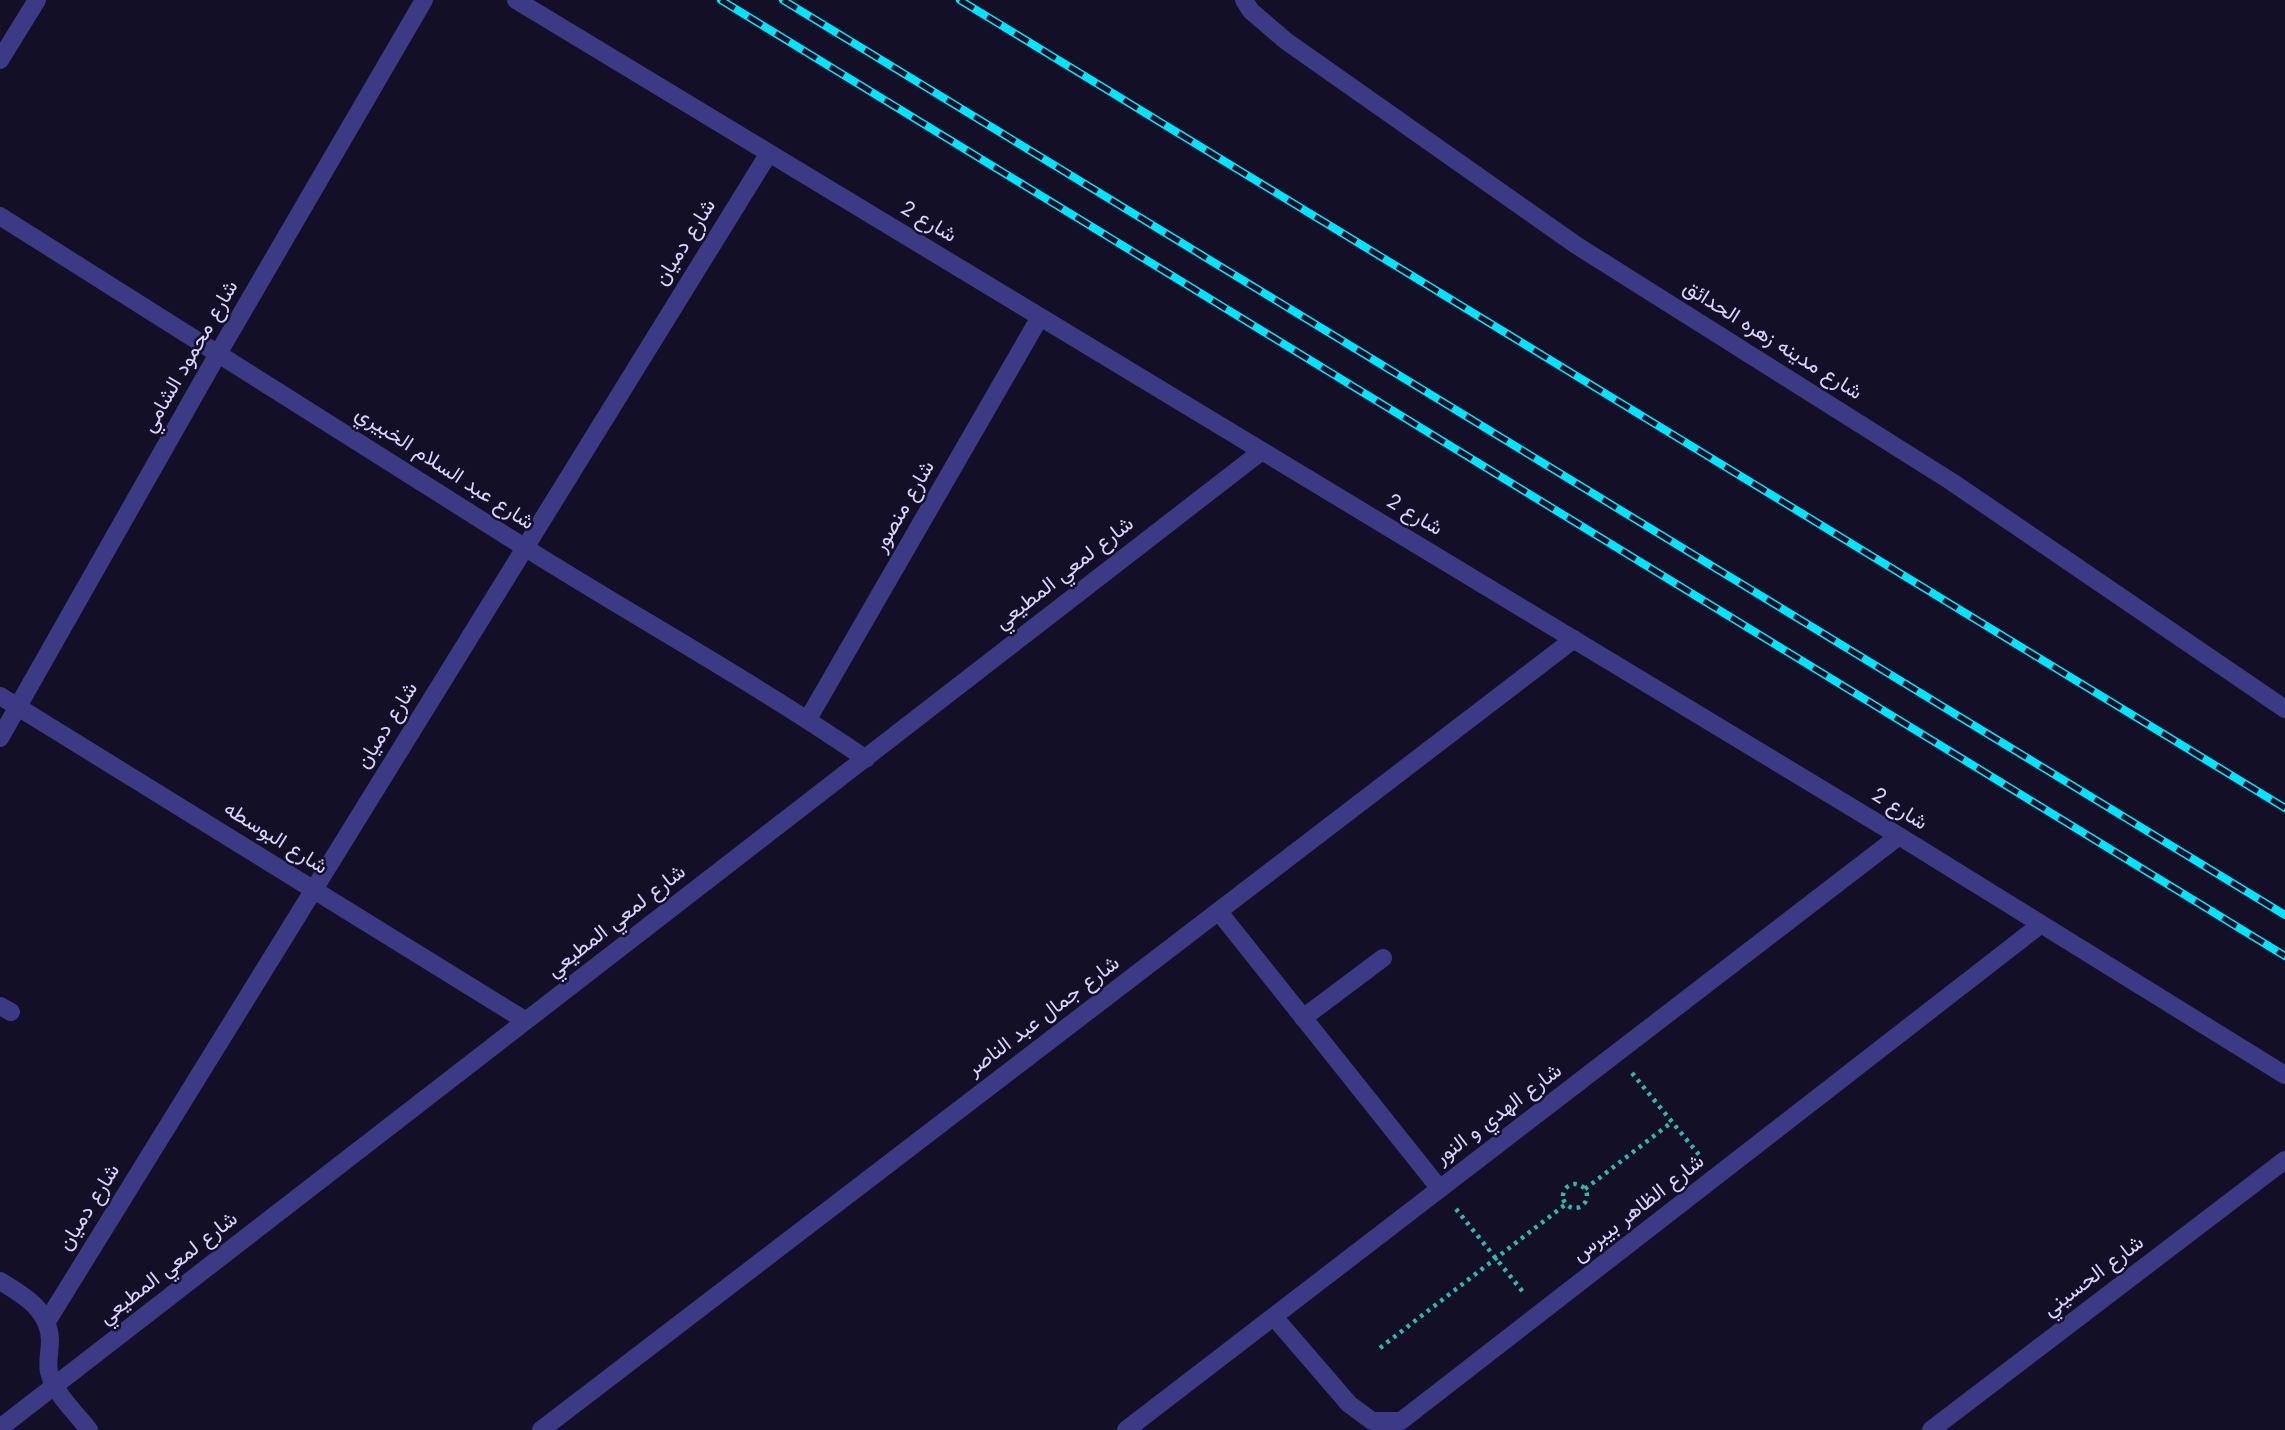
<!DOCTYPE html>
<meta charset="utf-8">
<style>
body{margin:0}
canvas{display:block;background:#130f26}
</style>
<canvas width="2285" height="1430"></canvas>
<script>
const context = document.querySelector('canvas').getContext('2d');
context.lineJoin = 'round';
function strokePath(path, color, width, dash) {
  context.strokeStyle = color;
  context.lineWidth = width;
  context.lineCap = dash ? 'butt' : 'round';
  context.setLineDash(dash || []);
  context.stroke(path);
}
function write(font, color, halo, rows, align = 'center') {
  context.font = font + ' Jost,Vazirmatn,sans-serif';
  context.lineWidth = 5;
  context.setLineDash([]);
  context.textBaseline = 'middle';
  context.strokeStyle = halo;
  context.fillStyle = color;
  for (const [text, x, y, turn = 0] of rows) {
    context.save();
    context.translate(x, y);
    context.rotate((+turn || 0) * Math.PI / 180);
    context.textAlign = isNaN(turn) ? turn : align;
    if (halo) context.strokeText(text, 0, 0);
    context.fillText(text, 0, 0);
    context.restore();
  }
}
strokePath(new Path2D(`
 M1632,1073L1700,1156
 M1563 1196a12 12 0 1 1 24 0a12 12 0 1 1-24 0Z
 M1585,1189L1672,1122
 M1456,1209L1523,1292
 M1380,1348L1566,1204`), '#2fb8b0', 4.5, [3.5, 5]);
strokePath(new Path2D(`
 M516,0L1899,836L2285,1075
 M1244,0L1251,11L1286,41L1576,245L1952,482L2285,709
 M0,60L37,0
 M0,216C175,325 349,437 524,547C637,618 755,683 866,759
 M0,696L526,1021
 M808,719L1040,317
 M0,738L219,352L424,0
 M1219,912L1440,1189
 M0,1006L11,1012
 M1303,1018L1383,958
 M0,1281C23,1295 49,1309 50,1340C50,1351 47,1362 49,1372C54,1393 76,1413 89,1430
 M1274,1317L1349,1404L1372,1421H1401L2040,925
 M46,1323L769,153
 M0,1428L1262,451
 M541,1430L1574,639
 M1126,1430L1899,836
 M1931,1430L2285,1160`), '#3d3a85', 18);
const rail = new Path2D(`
 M721,0L2285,956
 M783,0L2285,915
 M960,0L2285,808`);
strokePath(rail, '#00e5ff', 8);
strokePath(rail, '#130f26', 5, [16]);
write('21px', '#d9d4ff', '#130f26', [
 ["شارع 2",928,223,31],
 ["شارع دميان",686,243,-58],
 ["شارع مدينه زهره الحدائق",1772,341,32],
 ["شارع محمود الشامي",191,357,-60],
 ["شارع عبد السلام الخبيري",444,469,33],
 ["شارع منصور",905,507,-60],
 ["شارع 2",1414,516,31],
 ["شارع لمعي المطيعي",1065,574,-38],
 ["شارع دميان",388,726,-58],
 ["شارع 2",1899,810,32],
 ["شارع البوسطه",275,839,32],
 ["شارع لمعي المطيعي",617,922,-38],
 ["شارع جمال عبد الناصر",1044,1017,-37],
 ["شارع الهدي و النور",1499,1115,-37],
 ["شارع دميان",90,1208,-58],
 ["شارع الظاهر بيبرس",1639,1209,-38],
 ["شارع لمعي المطيعي",169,1269,-38],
 ["شارع الحسيني",2094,1277,-37]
]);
</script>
